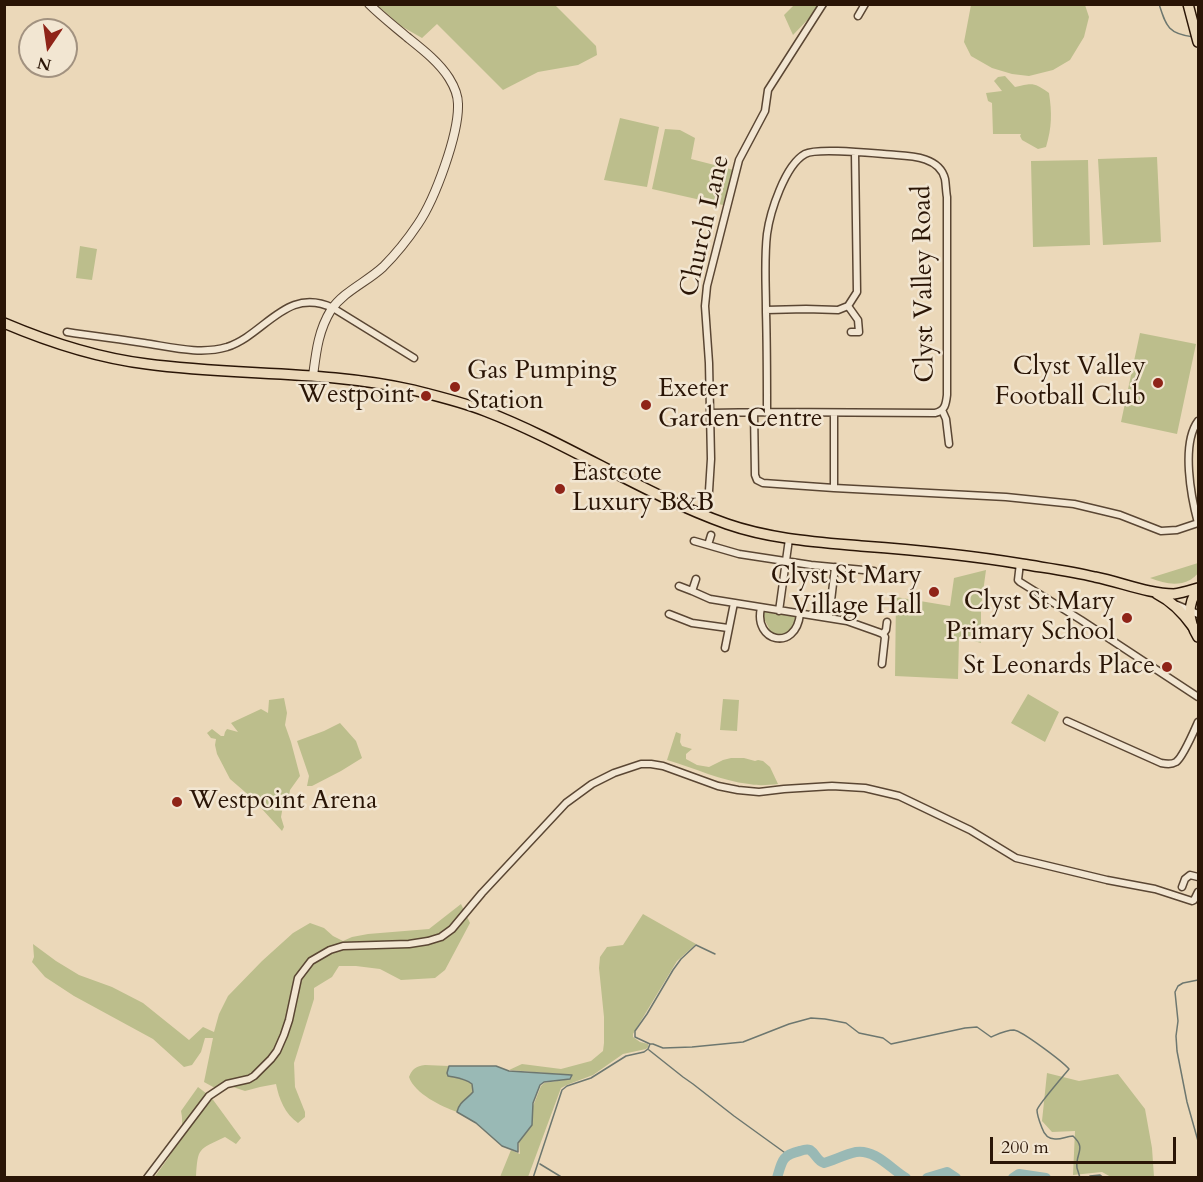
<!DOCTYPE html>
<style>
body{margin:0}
#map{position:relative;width:1203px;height:1182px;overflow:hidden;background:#ebd8b9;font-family:Cardo,serif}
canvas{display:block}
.frame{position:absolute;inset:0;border:6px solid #2a1506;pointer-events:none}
.north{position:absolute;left:18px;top:18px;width:60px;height:60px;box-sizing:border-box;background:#f2e6d2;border:2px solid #a29280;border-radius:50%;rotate:193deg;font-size:16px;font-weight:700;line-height:24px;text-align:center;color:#2a1506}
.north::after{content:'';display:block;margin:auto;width:21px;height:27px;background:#8f2418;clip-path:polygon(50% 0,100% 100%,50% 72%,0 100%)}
.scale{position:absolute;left:990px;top:1137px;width:186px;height:27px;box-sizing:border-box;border:3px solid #2a1506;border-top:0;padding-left:8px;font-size:18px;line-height:21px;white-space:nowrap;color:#2a1506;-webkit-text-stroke:4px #f2e6d2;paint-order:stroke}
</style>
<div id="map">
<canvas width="1203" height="1182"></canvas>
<div class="frame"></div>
<div class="north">N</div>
<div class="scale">200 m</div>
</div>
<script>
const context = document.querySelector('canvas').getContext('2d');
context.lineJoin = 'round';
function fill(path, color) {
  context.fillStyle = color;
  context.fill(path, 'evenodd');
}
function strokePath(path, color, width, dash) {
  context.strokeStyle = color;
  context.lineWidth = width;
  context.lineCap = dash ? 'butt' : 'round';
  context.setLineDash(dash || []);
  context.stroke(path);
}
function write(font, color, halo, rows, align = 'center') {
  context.font = font + ' Cardo,serif';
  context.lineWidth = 5;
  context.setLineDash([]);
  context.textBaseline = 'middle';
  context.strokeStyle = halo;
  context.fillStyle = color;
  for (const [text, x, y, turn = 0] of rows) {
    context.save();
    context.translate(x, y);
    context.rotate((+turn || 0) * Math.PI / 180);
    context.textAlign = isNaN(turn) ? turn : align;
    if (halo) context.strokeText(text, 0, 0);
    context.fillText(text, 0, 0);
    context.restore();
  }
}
fill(new Path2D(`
 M377,5H555L596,46L597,55L578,65L538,72L503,90L437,24L422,38L401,26Z
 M794,5H819L816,11L793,35L784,15Z
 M971,5H1085L1089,17L1084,37L1070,60L1053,70L1029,76L1012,74L992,68L971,56L964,42Z
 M1005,76L1015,87C1032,83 1034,82 1049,93C1052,113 1052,127 1046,147L1038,149L1022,140L1020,136L1021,134H993L992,103L988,101L986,93L1002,91L994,81L998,77Z
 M620,118L659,127L647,187L604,180Z
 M665,129L680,130L695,138L691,159L734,170L723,205L652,189Z
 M1157,157L1161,242L1103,245L1098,159Z
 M1088,160L1090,245L1033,247L1031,161Z
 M80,246L97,249L92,280L76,278Z
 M1140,333L1196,344L1177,434L1121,422Z
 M1198,563C1198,564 1199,572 1198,573C1197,575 1192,579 1190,580C1176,587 1164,583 1150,578Z
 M986,570L981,607V643L959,637L958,679L895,676L896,597L950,606L954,578Z
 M764,612L797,617V620L791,632L779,637L766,630L769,628L762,615Z
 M1028,694L1059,712L1045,742L1011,723Z
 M284,698L287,713L285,725L291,742L300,776L290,790L289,796L283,806L281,817L284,827L282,831L252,798L230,779L217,754L215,745L216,739L211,738L207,733L212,729L221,736H224L225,732L227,729L238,732L231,723L261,709L268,713L269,700Z
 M723,699L739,700L737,731L720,730Z
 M340,723L356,741L362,758L341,771L312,786H307L309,776L297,741L324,731Z
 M676,732L681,734L680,742L682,746L692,749L686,754V759L697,765L709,767L723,760L731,758H744L755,761L758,760L763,761L770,767L778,784C768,785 759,786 749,784C721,781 695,768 667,760Z
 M461,904L470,923L445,970L435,978L401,980L380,969L356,966H339L332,977L314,988V999L294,1063L295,1087L305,1112V1117L298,1123C285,1114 279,1099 276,1084L260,1087L245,1091L233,1087L215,1088L204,1082L213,1038H205L201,1052L192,1065L184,1067L153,1039L74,996L45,977L32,962L34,957L33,944L56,961L79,975L112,987L143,1003L189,1040L203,1027L214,1032L219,1014L228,996L262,961L293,933L310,923L324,928L333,936L343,941L352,937L368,934L429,929Z
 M643,914L696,944L677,961L633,1034V1037L640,1042L648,1044V1047L646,1049L623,1054L593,1075L569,1084L561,1088L528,1177H500L511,1150L520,1154L519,1142L532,1125L533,1106L541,1086L544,1083L571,1079L572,1075L509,1070L522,1064L561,1069L591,1061L603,1051L604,1043V1017L599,968L600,957L607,947L623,945Z
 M425,1065L449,1066L447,1073L450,1077C459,1076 465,1080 472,1084L473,1092C467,1099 459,1102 457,1112C441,1106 415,1094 409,1077C412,1069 416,1066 425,1065Z
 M1047,1073L1079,1081L1118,1074L1145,1109L1152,1148L1154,1177H1111L1102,1172L1073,1175L1075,1131L1052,1132L1042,1121Z
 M198,1087L211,1097L241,1138L236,1144L225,1137C198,1150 198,1147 196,1177L154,1178C169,1156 187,1138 181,1111Z`), '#bcbe8c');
const water = new Path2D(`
 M449,1066H496L509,1071L572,1075L570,1079L544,1082L540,1085L533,1103L532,1125L518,1143V1152L502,1146L476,1123L457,1112C459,1102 467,1099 473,1092L472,1084C464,1078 457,1078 448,1076L447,1073Z`);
fill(water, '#99b9b5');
strokePath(water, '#6d776f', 1.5);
strokePath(new Path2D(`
 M1159,4C1166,26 1168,34 1194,37
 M1198,980L1183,983L1178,986L1175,992L1178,1021L1176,1036L1177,1051L1187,1102L1198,1141
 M650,1044L635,1037V1031L647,1014L673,970L681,959L696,945L715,954
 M649,1050L683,1077L693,1084L734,1116L788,1155
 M540,1164L563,1178
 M533,1178L562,1090L567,1086L591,1078L626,1056L644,1052L648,1049L650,1044H653L663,1048L692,1047L743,1042L789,1024L811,1018L825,1019L846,1023L859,1033L883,1038L891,1044L965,1028L977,1027L991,1037C998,1034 1006,1030 1014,1030C1022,1031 1062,1061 1069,1069C1064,1075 1038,1105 1037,1110C1037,1115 1040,1123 1042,1128C1044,1134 1048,1139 1055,1139C1061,1140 1066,1136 1073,1136C1087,1149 1075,1153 1077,1168C1078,1171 1079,1174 1080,1178
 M1088,1178L1090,1176L1100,1175L1104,1178`), '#6d776f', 1.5);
strokePath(new Path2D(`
 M777,1178C782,1161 782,1155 800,1151C803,1150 807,1149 810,1150C816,1154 817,1161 824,1163C834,1160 846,1154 856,1152C875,1149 891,1169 906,1178
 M927,1178L947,1172L956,1178
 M1013,1178L1019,1174L1046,1178`), '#99b9b5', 10);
const minor = new Path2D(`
 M858,16L865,4
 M848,306L858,320L859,332H851
 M766,310L806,309L838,310L848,306L857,292L855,153
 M67,332C92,336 118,339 144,343C171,347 200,355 227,347C266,334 286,286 333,308L414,358
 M942,410L946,419L949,444
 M754,412L755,475L757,480L763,483L834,488L1006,497L1074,504L1120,515L1161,531L1177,530L1198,523C1191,497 1181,444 1198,421
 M711,413L767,412L935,413C945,411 946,404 947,395V197C946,192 946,185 945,179C940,158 914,156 896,155C878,154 818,147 805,154C785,165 770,212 767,234C764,260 766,286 766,312C767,345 767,378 767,412
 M834,488V413
 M705,515L709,491L711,459L709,363L705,306L707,286L739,160L765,111L768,90L823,4
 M694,541L739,554L811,565L874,571
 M708,545L711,535
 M1020,563L1018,580L1020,582L1081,620L1198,697
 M679,586L692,591L696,579
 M692,591L710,599L847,621L878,632L883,634L885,637L882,664
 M1177,605L1198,614
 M761,608C753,642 796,652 800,614
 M779,611L789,539
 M669,614L692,623L728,628
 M829,618L835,567
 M883,634L886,630L887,622
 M725,648L734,603
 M1067,721L1161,763C1166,764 1171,765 1176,762C1183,757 1194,731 1198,722
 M1182,887L1185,879L1190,875L1198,877
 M147,1178L209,1096L227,1084L249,1079L254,1076L271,1059L277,1051L284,1035L289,1020L298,978L311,961L330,950L343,946L409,944L428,941L441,937L452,929L482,893L566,803L592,784L614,773L641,764H651L663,766L718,786L738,790L759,792L784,789L832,786L865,788L899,796L970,830L1016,858L1107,880L1155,889L1192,901L1194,900L1198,892`);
const tertiary = new Path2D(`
 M313,376C316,353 318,331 331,310C344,291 367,282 383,267C396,254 408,239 418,224C435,199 459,134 458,104C458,95 454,86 449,78C439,62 422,49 407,37C394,26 381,16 369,4`);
const primary = new Path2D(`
 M4,323C51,343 98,358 147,364C236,376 326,370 413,390C437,396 462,402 485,411C568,443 643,494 727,524C770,539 816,542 861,546C915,550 969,555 1022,564C1046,568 1071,571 1095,577C1121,582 1148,594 1174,594C1182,593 1191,590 1198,588
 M1157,594C1173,602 1183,613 1193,627`);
const trunk = new Path2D(`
 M1188,4L1198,42
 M1198,589C1187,604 1188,621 1198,637`);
strokePath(minor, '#5a4633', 9);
strokePath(tertiary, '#5a4633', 10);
strokePath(primary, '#2a1506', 12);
strokePath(trunk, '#2a1506', 12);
strokePath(minor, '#f2e6d2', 6);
strokePath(tertiary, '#f2e6d2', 8);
strokePath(primary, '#ebd8b9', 9);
strokePath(trunk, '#ebd8b9', 9);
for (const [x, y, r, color] of [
 [1158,383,6,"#8f2418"],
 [455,387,6,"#8f2418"],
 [426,396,6,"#8f2418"],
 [646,405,6,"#8f2418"],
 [560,489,6,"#8f2418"],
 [934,592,6,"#8f2418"],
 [1127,618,6,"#8f2418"],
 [1167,667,6,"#8f2418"],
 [177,802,6,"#8f2418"]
]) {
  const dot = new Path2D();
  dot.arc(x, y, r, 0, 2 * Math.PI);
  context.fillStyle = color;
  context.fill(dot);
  strokePath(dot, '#f2e6d2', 2);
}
write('26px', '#2a1506', '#f2e6d2', [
 ["Church Lane",706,226,-77],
 ["Clyst Valley Road",925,284,-91]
]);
write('26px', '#2a1506', '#f2e6d2', [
 ["Clyst Valley",1146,368],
 ["Football Club",1146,398],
 ["Gas Pumping",467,372,"left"],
 ["Station",467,402,"left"],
 ["Exeter",658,390,"left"],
 ["Garden Centre",658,420,"left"],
 ["Westpoint",414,396],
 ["Eastcote",572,474,"left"],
 ["Luxury B&B",572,504,"left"],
 ["Clyst St Mary",922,577],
 ["Village Hall",922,607],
 ["Clyst St Mary",1115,603],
 ["Primary School",1115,633],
 ["St Leonards Place",1155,667],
 ["Westpoint Arena",189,802,"left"]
], 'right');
</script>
